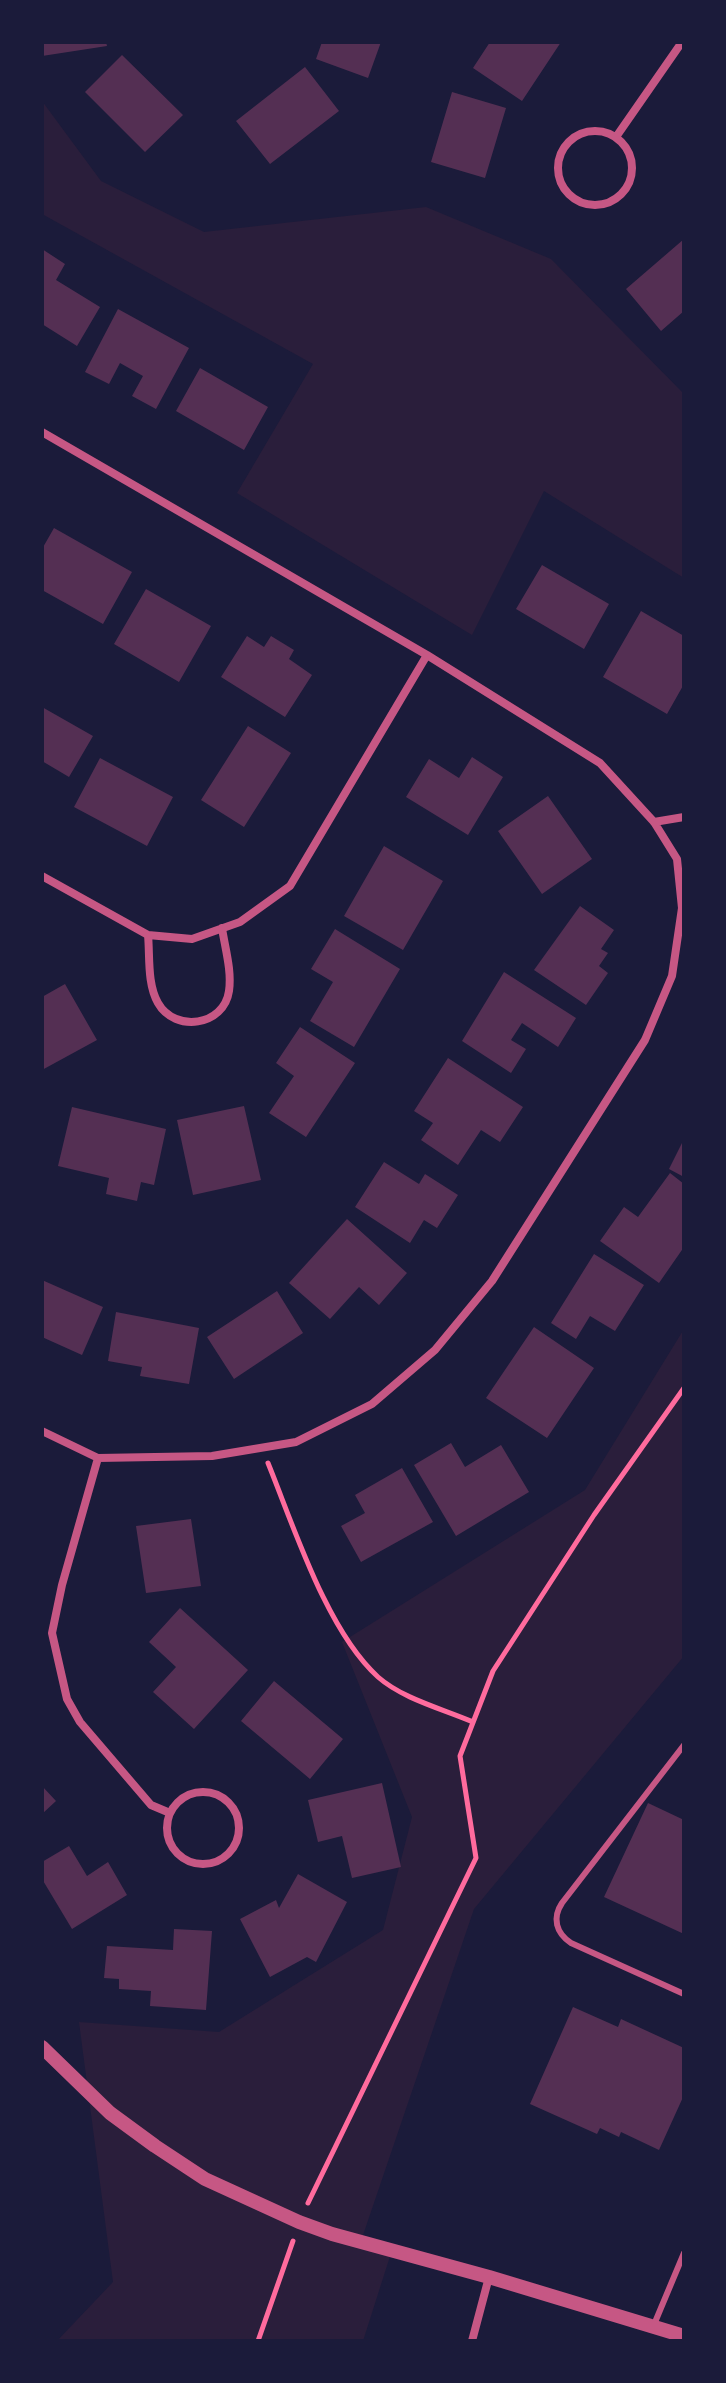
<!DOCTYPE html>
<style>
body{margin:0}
#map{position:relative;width:726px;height:2383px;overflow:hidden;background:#1b1b3a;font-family:Lato,sans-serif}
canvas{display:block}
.frame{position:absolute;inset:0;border:44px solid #1b1b3a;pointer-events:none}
</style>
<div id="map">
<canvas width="726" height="2383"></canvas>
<div class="frame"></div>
</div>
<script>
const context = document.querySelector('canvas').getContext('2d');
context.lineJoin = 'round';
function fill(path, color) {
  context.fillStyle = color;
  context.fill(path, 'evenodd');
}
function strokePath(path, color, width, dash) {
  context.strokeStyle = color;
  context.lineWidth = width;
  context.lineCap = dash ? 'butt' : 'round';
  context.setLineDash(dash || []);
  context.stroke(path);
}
fill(new Path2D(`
 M42,101L101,181L204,232L426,207L551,259L684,394V578L544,491L472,635L237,493L313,364L42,214Z
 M684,1329V1656L474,1909L361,2241L392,2250L363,2341H57L113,2282L79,2022L219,2032L383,1930L412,1817L342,1642L585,1490Z`), '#2a1e3b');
fill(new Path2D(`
 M42,42H106L107,46L42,56Z
 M322,42H381L368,78L316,59Z
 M490,42H561L522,101L473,68Z
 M122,55L183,115L145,152L85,92Z
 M305,67L339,111L270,164L236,121Z
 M452,92L506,108L485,178L431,162Z
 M684,239V311L661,331L626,289Z
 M42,249L65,264L56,280L100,307L77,346L42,324Z
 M118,309L189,348L156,409L132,396L143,376L120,363L109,384L85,372Z
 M200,368L268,407L244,450L176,411Z
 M54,528L132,572L103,624L42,590V549Z
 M542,565L609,604L584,649L516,609Z
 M146,589L211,626L179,682L114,644Z
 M641,611L684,636V684L667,714L603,677Z
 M247,636L264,647L271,636L294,650L289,659L312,675L285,717L221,677Z
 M42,707L93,736L69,777L42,761Z
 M248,726L291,753L244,827L201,800Z
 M472,757L503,777L468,835L406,797L429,759L459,778Z
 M100,758L173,797L147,846L74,807Z
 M548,796L592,859L542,894L498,831Z
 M384,846L443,881L403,950L344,916Z
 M580,906L614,930L601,949L608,953L599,966L608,973L586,1005L534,970Z
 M335,929L400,969L354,1047L310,1021L333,982L311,969Z
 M504,972L576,1018L558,1047L522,1023L511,1040L526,1049L511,1073L462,1041Z
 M65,984L97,1040L42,1070V997Z
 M300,1027L355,1063L306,1137L269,1113L294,1076L276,1063Z
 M448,1058L523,1107L500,1142L481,1130L458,1165L421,1140L433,1123L414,1111Z
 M244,1106L261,1180L193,1195L177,1120Z
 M72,1107L166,1129L154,1185L141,1182L137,1201L106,1194L109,1178L58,1166Z
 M684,1139V1177L669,1169Z
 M384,1162L419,1184L425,1174L458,1195L437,1228L424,1220L410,1243L355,1207Z
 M670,1173L684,1184V1247L659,1283L600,1241L624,1207L638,1217Z
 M347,1219L407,1273L379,1305L359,1287L330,1319L289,1283Z
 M594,1254L644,1285L615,1331L590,1316L576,1339L551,1323Z
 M42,1280L103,1307L82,1355L42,1337Z
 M277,1291L303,1333L234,1379L207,1337Z
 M116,1312L199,1328L189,1384L140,1376L142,1367L108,1361Z
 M534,1327L594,1368L547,1438L486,1398Z
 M451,1443L465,1467L501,1445L529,1492L456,1536L414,1465Z
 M402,1468L433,1522L361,1562L341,1526L365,1513L355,1495Z
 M191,1519L201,1586L146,1593L136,1526Z
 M180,1608L248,1670L194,1729L153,1692L176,1667L149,1642Z
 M274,1681L343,1739L310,1779L241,1721Z
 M382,1783L401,1867L352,1878L342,1836L318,1842L308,1800Z
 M42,1786L56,1801L42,1814Z
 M648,1803L684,1820V1934L604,1897Z
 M69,1846L87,1876L108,1862L127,1895L72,1929L42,1879V1862Z
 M298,1874L347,1902L316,1962L307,1957L270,1977L240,1919L276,1900L279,1908Z
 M174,1929L212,1931L206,2010L150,2006L151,1991L119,1989V1979L104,1978L107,1946L173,1950Z
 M573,2007L618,2027L621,2019L684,2048V2095L659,2150L621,2132L619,2137L600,2128L597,2134L530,2104Z`), '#542f53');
strokePath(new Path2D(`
 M268,1463C294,1527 327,1631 378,1677C403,1699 443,1709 473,1722
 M308,2203L476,1858L460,1756L493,1671L594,1515L684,1388
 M258,2341L293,2241`), '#ff6b9d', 5);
strokePath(new Path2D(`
 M684,1745L562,1903C552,1918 556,1933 571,1943L684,1994
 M653,2327L684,2253`), '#c65784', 6);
strokePath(new Path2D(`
 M558 168a37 37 0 1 1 74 0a37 37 0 1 1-74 0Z
 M616,137L682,42
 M42,432L427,655L600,763L654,822L677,859L682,908L672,976L645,1040L492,1281L435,1350L372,1404L296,1442L212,1456L98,1458L42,1431
 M654,822L684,817
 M42,876L148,935L192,939L240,922L290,886L427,655
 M148,935C150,956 147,984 158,1003C175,1033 224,1026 229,991C232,971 225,948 222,928
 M98,1458L62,1585L52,1633L67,1699L80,1722L151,1805L170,1813
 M167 1828a36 36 0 1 1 72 0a36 36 0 1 1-72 0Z
 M472,2341L489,2277`), '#c65784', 8);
strokePath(new Path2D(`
 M42,2047L110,2113L155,2146L205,2179L299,2222L332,2234L489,2277L684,2336`), '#c65784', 14);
</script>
